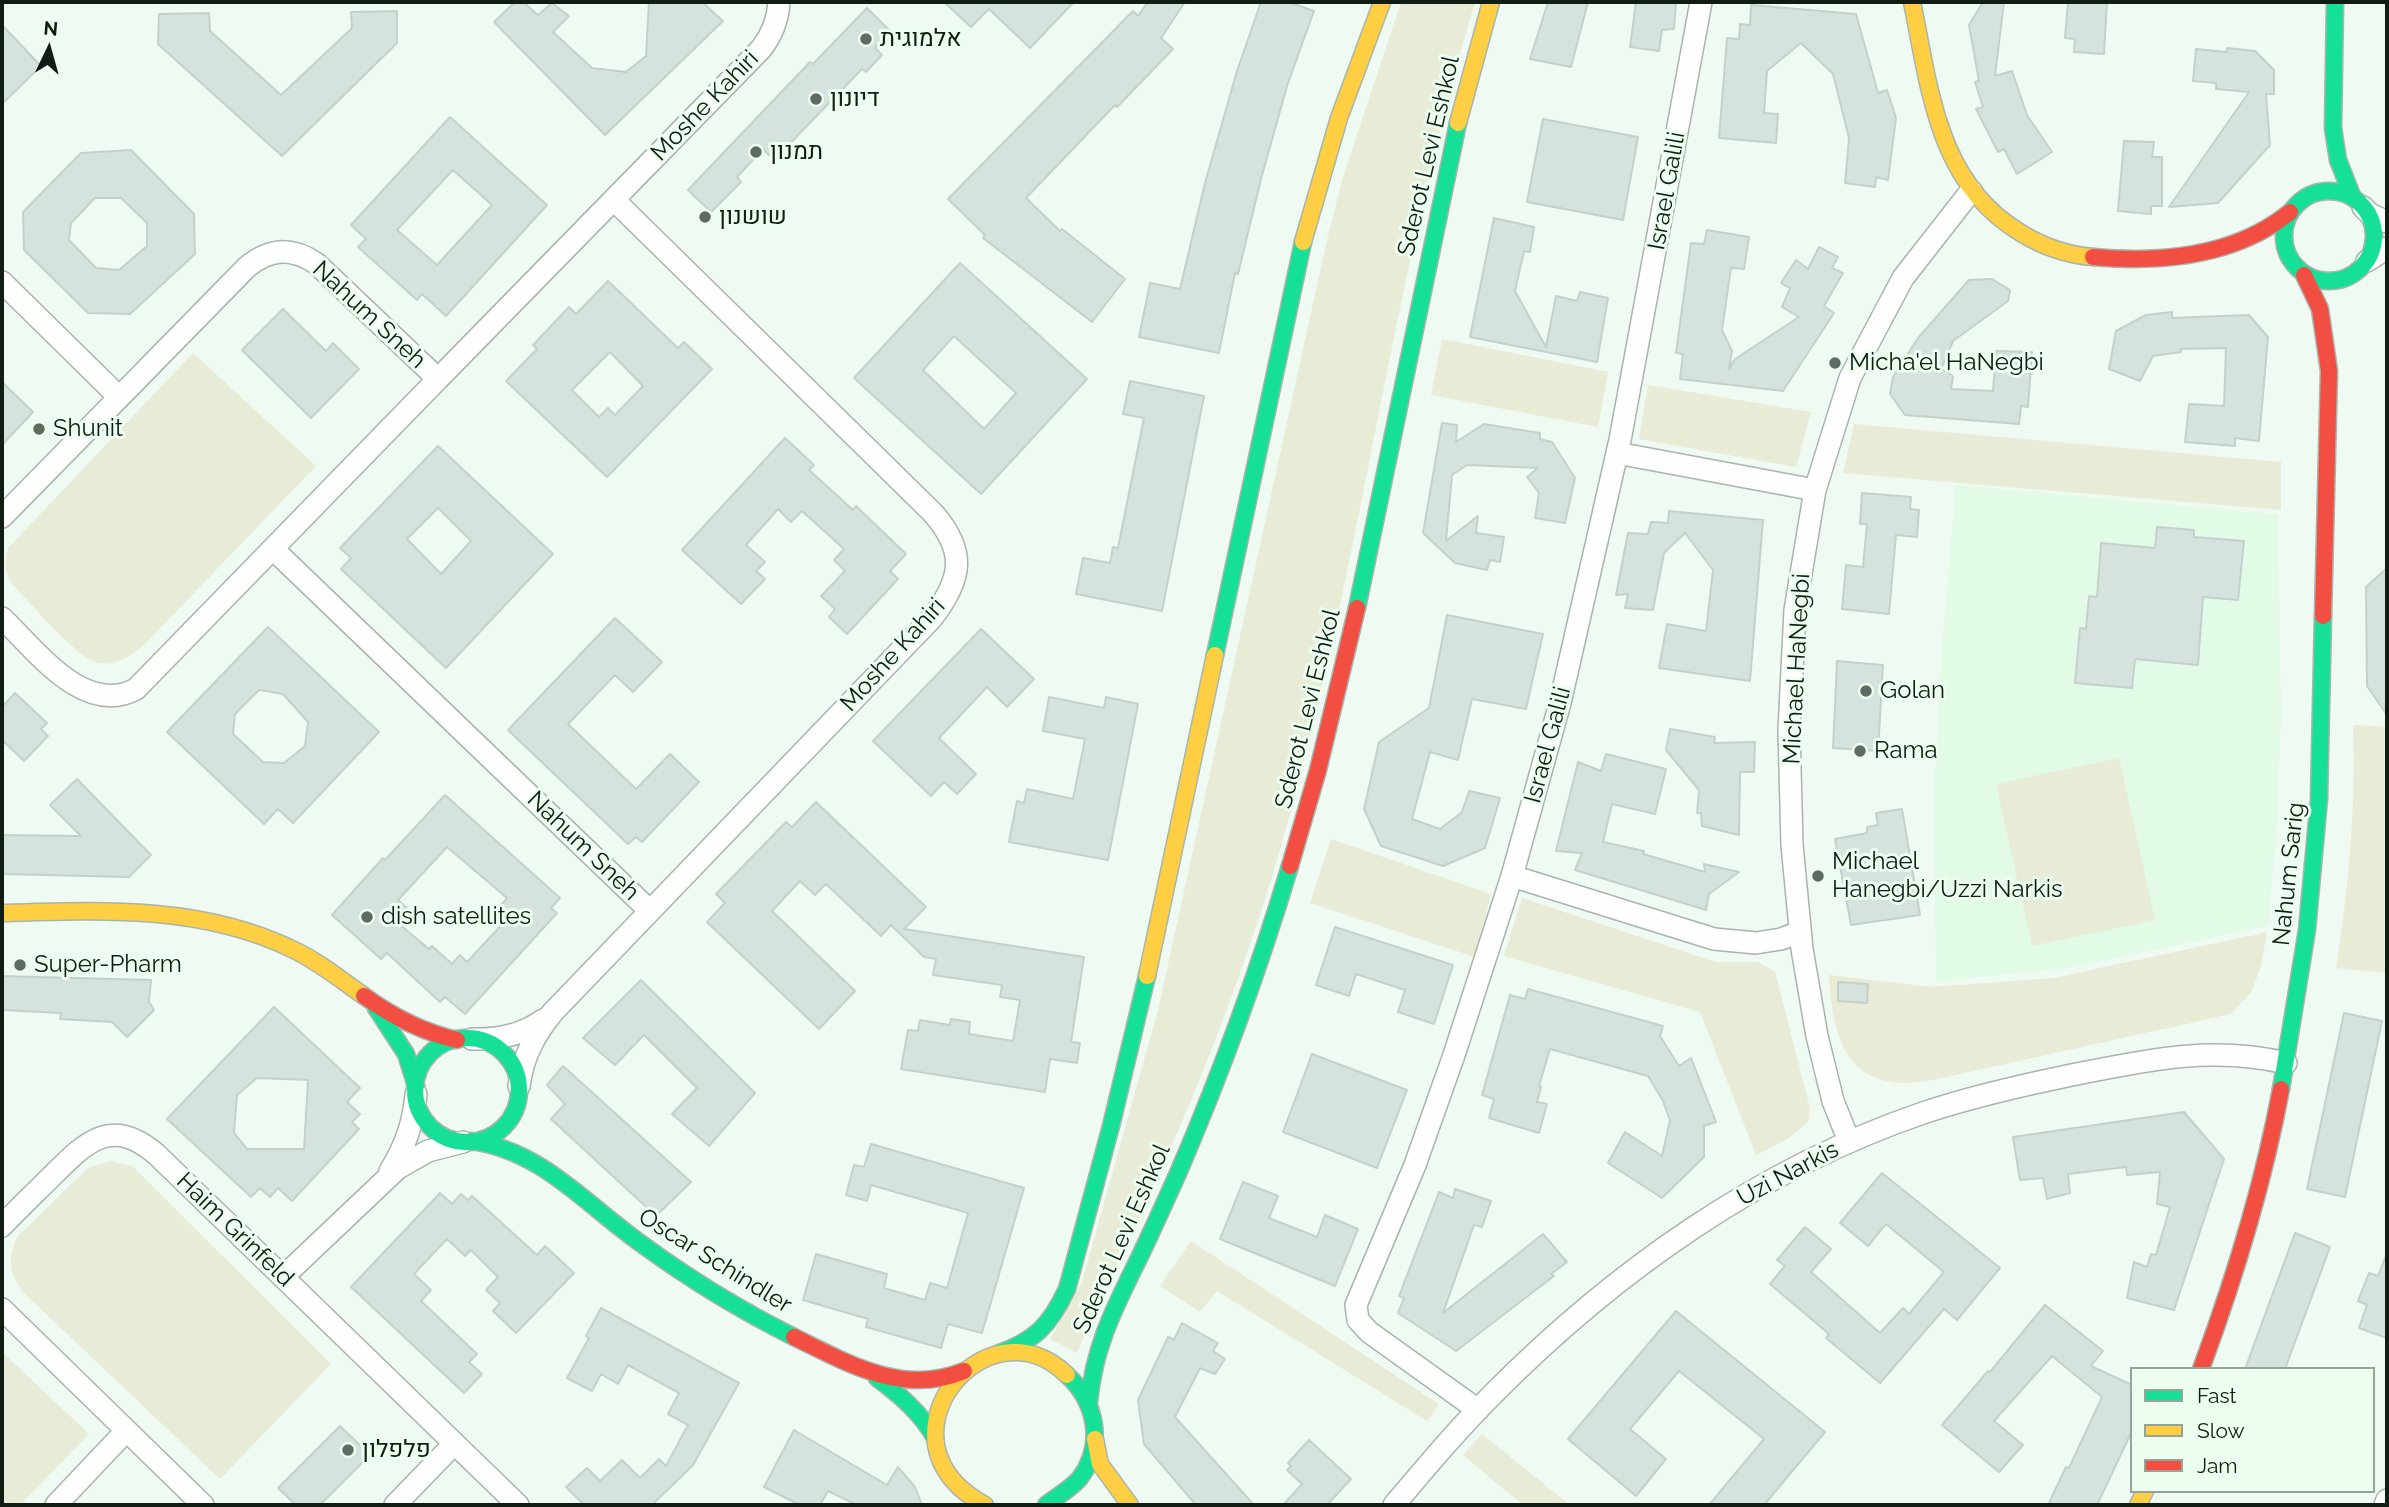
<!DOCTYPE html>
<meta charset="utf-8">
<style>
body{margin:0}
#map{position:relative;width:2389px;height:1507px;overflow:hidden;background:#effaf2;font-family:Raleway,sans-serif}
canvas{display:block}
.frame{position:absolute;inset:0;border:4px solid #111c13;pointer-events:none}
.legend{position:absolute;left:2130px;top:1367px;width:245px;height:126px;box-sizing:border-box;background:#ebfeef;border:2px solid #94a497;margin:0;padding:9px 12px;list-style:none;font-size:21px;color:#111c13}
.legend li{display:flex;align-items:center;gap:14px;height:35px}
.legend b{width:35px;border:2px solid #94a497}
.north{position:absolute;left:14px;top:14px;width:70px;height:70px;-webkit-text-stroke:5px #ebfeef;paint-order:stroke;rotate:5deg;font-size:19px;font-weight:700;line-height:28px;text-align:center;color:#111c13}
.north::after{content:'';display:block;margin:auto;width:24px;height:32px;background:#111c13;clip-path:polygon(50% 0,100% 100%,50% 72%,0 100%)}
</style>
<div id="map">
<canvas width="2389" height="1507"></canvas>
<div class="frame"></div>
<ul class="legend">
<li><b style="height:9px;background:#16e098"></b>Fast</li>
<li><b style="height:9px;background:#ffcf43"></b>Slow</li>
<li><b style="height:9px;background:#f24e42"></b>Jam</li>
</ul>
<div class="north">N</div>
</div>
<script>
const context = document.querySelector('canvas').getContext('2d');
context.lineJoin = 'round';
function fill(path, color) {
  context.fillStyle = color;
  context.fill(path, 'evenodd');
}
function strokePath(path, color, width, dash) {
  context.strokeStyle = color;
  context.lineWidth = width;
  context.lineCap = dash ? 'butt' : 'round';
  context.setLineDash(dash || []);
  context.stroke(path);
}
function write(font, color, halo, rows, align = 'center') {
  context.font = font + ' Raleway,Heebo,sans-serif';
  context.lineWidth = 6;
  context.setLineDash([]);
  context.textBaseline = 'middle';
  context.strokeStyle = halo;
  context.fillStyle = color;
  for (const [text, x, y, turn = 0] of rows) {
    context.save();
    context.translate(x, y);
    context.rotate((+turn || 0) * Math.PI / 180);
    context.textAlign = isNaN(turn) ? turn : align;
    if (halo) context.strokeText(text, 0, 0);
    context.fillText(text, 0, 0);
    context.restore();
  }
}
fill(new Path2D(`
 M1956,485L2278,514L2281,719L2276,838L2268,926L2063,969L1936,981L1934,792L1943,635Z`), '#e1fbe6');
fill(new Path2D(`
 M1401,2H1475C1389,288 1359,588 1273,874C1245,964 1212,1053 1174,1140C1143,1212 1107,1281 1077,1353L1050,1339L1082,1282L1158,1010L1327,240L1343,177Z
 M1442,339L1608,372L1598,427L1431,395Z
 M193,353L316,466L144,645C132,656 117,665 100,663C79,661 29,601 12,584C4,571 5,562 8,548Z
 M1648,385L1811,412L1796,467L1639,439Z
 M1854,424L2281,462V510L1843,473Z
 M2353,725L2387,727V973L2336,968C2349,887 2356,806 2353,725Z
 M2119,758L2155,920L2032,946L1996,784Z
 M1331,839L1491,894L1475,957L1310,903Z
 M1522,898L1716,962H1758L1775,972L1810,1108L1808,1122L1789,1138L1756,1155L1700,1012L1504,956Z
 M2267,932L2261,965L2252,991L2231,1014L1933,1080C1850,1095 1833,1046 1829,975L1931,987L2054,978Z
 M110,1161L132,1166L331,1364L220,1479L23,1292C9,1273 7,1257 18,1236L88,1168Z
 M1191,1241L1439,1404L1427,1421L1217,1291L1200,1312L1160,1286Z
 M2,1352L89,1434L20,1505H2Z
 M1482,1434L1570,1505H1523L1463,1455Z`), '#e8ebd6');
const building = new Path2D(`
 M515,2H523L538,15L552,3L569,16L553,32L592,68L626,72L646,56L649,2H702L723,21L605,135L494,22Z
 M944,2H1074L1030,48L989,9L971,27Z
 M1148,2H1185L1161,38L1173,49L1117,107L1115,105L1026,198L1060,231L1062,229L1125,279L1092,322L983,238L985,235L948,199L1133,11L1138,16Z
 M1261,2H1288L1314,11L1287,86L1261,179L1238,274L1235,273L1219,353L1139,337L1150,283L1180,289L1205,183L1237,71Z
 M1548,2H1588L1571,67L1530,59Z
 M1636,2H1676L1674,29L1662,30L1659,51L1630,47Z
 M1983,2H2004L1995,76L2012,71L2027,115L2052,152L2017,174L2004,149L1998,152L1976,109L1983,107L1975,82L1979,81L1969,25Z
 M2068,2H2107L2104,54L2074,52L2075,39L2065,38Z
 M1751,5L1856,14L1878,93L1887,90L1896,118L1888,180L1876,177L1875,187L1845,183L1849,138L1833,74L1801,43L1767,71L1764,113L1778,114L1776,143L1719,138L1727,38L1739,39L1740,24L1750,25Z
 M867,8L891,32L875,48L882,55L866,72L862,69L774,160L763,149L737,177L741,182L711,212L688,190L810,62L813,64Z
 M397,11V43L282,156L158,44L159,14L209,13L210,31L281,95L352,28L351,12Z
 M2,25L41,66L2,104Z
 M2227,48L2255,51L2274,70V94H2266L2270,145L2218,203L2169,207L2249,92L2216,89V83L2193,81L2196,49L2227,52Z
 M450,117L547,205L446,316L422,294L417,300L358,247L366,239L351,225ZM453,170L492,205L437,265L397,230Z
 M1543,119L1638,137L1623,220L1527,202Z
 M2124,141L2154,142L2152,157H2162V206H2151V214L2118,211Z
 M131,150L194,214L195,254L130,314L88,313L24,250L23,212L81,153ZM95,198H121L147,223V246L119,270L96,268L69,240L71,223Z
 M1494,218L1534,227L1530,252L1524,251L1515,291L1546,347L1556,296L1577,301L1580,292L1608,298L1597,362L1470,337Z
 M1707,230L1749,237L1744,269L1731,268L1722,330L1732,351L1729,369L1735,359L1799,317L1782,307L1790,288L1781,283L1796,260L1808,269L1819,247L1838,257L1832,268L1843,273L1824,306L1834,313L1783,391L1680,379L1683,354L1676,353L1691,243L1704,244Z
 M960,263L1087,379L981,494L854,378ZM954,336L1016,393L984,429L923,370Z
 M1992,279L2010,290L2008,301L1953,341L1941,369L1953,376L1951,389L1993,391L1996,351L2032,352L2028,407L2021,406L2019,424L1905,415L1890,394L1893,377L1918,338L1969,280Z
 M608,281L678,348L684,342L712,369L607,477L506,381L537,349L533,345L569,307L576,314ZM610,352L643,386L615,415L608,408L599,417L572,390Z
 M283,309L326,351L333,343L359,369L311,418L242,350Z
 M2172,312V318L2249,315L2268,337L2259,441L2235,438V446L2185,442L2189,404L2224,406L2226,348L2181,349V352L2153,356L2140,381L2109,369L2116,331L2146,315Z
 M1130,381L1204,396L1162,611L1076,594L1083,558L1110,563L1113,547L1118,548L1144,418L1123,414Z
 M2,382L33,412L2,445Z
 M1442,423L1457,425L1456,442L1484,424L1540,433V439L1552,442L1575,478L1565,523L1535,518L1539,493L1527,477L1538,468L1467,465L1452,475L1446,541L1478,516L1476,533L1504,537L1500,562L1490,560L1487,570L1455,563L1423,533Z
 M785,438L814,465L809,470L853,510L856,506L906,554L890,571L898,579L847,634L829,617L835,609L821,596L845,571L834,560L844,549L802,511L791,522L778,509L746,545L765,562L756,571L765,579L741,604L682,550Z
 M438,446L553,554L446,668L341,569L351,558L340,548ZM438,508L471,541L441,574L407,539Z
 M1862,493L1911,497L1910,509L1919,510L1917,537L1896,535L1889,614L1842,609L1846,565L1863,567L1867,524H1860Z
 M1669,511L1763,520L1750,681L1659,668L1667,624L1706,631L1713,570L1685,533L1664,553L1653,610L1625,608L1628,594L1616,595L1628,533L1648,534L1651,522L1668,523Z
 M2157,527L2194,530V537L2244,541L2238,600L2203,597L2198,665L2135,659L2132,688L2075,683L2080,628L2086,629L2089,596L2097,597L2101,543L2155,548Z
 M2387,568V715L2367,686L2366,587Z
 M1447,615L1543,634L1526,709L1472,699L1458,760L1430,752L1412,819L1440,829L1462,812L1469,791L1500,798L1485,848L1443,866L1381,846L1364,809L1379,742L1429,708Z
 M615,618L662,662L633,692L615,675L568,724L636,789L670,754L699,782L642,842L636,837L628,844L508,730Z
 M268,627L379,732L293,823L278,809L264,824L167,732ZM259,690L283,694L308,722L305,746L284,763L263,762L233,734L235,714Z
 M981,629L1034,679L1007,707L987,687L939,738L976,774L957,794L944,782L931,796L873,741Z
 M1837,661L1883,665L1878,751L1833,748Z
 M15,693L47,723L41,729L48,736L24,761L2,740V707Z
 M1049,697L1104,708L1106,697L1138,704L1108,860L1009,842L1017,801L1024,803L1027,789L1073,799L1085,739L1043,731Z
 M1670,729L1715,737L1714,743L1755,742L1754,772H1740L1739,835L1702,826L1701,813H1697L1699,790L1666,750Z
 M1606,754L1666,769L1655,814L1612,804L1603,842L1644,851L1643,854L1705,872L1704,864L1739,872L1709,894L1706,910L1575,870L1582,853L1556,851L1578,762L1601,771Z
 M77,779L151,855L129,877L2,874V835L81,836L50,805Z
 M445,795L560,898L551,908L557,913L465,1014L445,997L440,1002L387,953L381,959L332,915L383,858L385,860ZM447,847L507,898L498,909L508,918L467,962L460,955L452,964L432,946L429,949L399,924L410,911L398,900Z
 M816,802L926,907L904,929L1084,957L1071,1042L1080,1043L1077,1063L1050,1059L1045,1092L901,1069L908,1030L918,1031L920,1020L950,1025L951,1019L970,1022L969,1034L1013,1041L1020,1000L1000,997L1002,985L933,975L936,959L924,957L891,925L881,936L826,884L815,895L800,881L772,911L855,991L819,1029L707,922L725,903L716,894L786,822L792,827Z
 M1902,809L1920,915L1851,925L1835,839L1867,833V827L1878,825L1876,813Z
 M1335,927L1453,965L1434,1024L1398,1012L1405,990L1356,974L1349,996L1316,985Z
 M2,976L151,980L149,1002L154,1010L127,1037L112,1022L60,1019L61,1013L2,1010Z
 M641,980L755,1093L709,1146L672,1114L697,1088L644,1035L615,1065L583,1038Z
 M1838,982L1868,984L1867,1003L1838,1001Z
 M1528,989L1663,1026L1660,1036L1679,1066L1691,1058L1716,1122L1704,1126V1157L1662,1198L1608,1163L1625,1132L1662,1156L1670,1120L1663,1101L1648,1076L1550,1049L1539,1086L1541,1087L1537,1102L1547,1104L1539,1133L1489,1118L1494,1099L1482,1095L1510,995L1525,999Z
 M274,1007L360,1088L347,1102L360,1114L352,1122L359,1129L292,1201L278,1188L270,1197L260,1188L251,1197L167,1119ZM257,1078L308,1080L304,1149H247L234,1133L237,1095Z
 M2344,1013L2382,1021L2345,1197L2307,1189Z
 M1312,1054L1407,1090L1377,1168L1283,1132Z
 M563,1066L691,1182L656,1216L551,1119L565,1104L547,1085Z
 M2184,1112L2224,1159L2174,1310L2127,1298L2134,1262L2147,1267L2151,1254L2156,1255L2170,1207L2157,1204L2160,1172L2127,1175L2126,1167L2068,1174L2070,1193L2047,1199L2043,1178L2020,1180L2013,1137Z
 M871,1144L1024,1188L982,1333L948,1324L941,1348L866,1327L868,1319L803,1300L816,1254L887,1274L884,1288L925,1300L930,1283L947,1288L968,1213L871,1185L867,1201L846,1195L854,1165L864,1167Z
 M1882,1173L2000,1268L1957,1320L1944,1309L1880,1383L1826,1338L1829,1334L1770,1284L1785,1266L1777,1260L1805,1227L1831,1249L1811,1272L1880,1333L1903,1308L1909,1314L1944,1272L1886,1224L1868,1246L1840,1223Z
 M1243,1182L1278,1196L1269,1218L1317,1237L1325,1215L1358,1229L1335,1286L1220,1239Z
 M1455,1189L1491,1201L1482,1227L1474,1225L1443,1313L1543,1234L1567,1262L1551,1274L1554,1276L1456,1351L1398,1313L1404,1298L1399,1296L1439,1192L1453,1198Z
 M440,1193L452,1204L461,1194L468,1200L472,1196L537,1255L545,1246L574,1273L516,1333L493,1311L500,1303L486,1290L498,1277L471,1250L465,1256L447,1239L414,1274L431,1290L421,1301L477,1354L469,1362L482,1374L464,1393L351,1287Z
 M2295,1233L2330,1247L2285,1369H2245Z
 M2385,1258H2387V1338L2359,1328L2367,1305L2358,1301L2369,1273L2378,1276Z
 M2045,1305L2103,1351L2091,1366L2132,1385V1431L2097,1505H2048L2066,1467L2069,1468L2102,1397L2052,1356L1994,1421L2023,1445L1999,1472L1942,1425L1988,1371L1990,1372Z
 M601,1308L739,1383L693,1465L652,1505H584L566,1487L587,1468L600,1481L622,1460L640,1478L659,1459L666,1466L688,1425L668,1414L679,1393L628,1365L618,1384L601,1374L592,1391L567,1378L589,1338L586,1336Z
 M1676,1311L1825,1432L1764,1505H1709L1764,1439L1679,1371L1630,1429L1666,1459L1636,1496L1568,1439Z
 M1182,1323L1218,1343L1213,1351L1225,1359L1215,1374L1200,1368L1175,1417L1254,1505H1196L1144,1444L1138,1400L1168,1337L1174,1340Z
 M340,1426L370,1455L320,1505H296L278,1488Z
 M794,1430L887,1485L898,1467L915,1487L922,1505H857L828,1491L820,1505H800L764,1487Z
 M1309,1440L1351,1479L1327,1505H1283L1302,1484L1287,1470L1291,1466L1288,1463Z`);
fill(building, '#d6e2dd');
strokePath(building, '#c4d1cb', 2);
const street = new Path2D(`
 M2363,207L2370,214L2387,222
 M2367,261L2387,248
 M2,282L119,397
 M438,379L761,49C772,35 778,20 779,2
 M1617,453L1815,490
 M2,517L247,267C270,248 293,247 317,264L438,379L136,689C84,717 36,650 2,618
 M273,549L650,911
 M1512,876L1714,939L1756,943L1781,939L1800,932
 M472,1039C498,1040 522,1035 543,1020
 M519,1086C523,1057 534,1035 553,1012L932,618C962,579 967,552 933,513L614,200
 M1849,1141L1833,1101L1817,1036L1802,949L1792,845L1789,730L1795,610L1815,490L1850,378L1903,278L1971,191
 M390,1171C405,1147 414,1122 416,1094
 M2,1226C18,1209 35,1193 52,1176C86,1142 111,1116 156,1154L518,1505
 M283,1277L398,1168L428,1151L463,1142
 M2,1309L203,1505
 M1478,1410L1369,1332L1358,1320L1356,1305L1415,1165L1454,1055L1512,876L1560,703L1620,440L1701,2
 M56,1505L126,1431
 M395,1505L454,1444
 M1394,1505C1426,1467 1458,1429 1493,1394C1614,1272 1759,1169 1923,1113C1970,1097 2019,1086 2067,1076C2143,1061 2209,1045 2286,1063
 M2385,1505L2387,1500`);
const fast = new Path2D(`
 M2335,2L2333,128L2338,160L2353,198
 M2284 236a45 45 0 1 1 90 0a45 45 0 1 1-90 0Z
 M1357,608L1458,123
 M1215,655L1303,242
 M376,1008L406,1054L416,1086
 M415 1090a52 52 0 1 1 104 0a52 52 0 1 1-104 0Z
 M2281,1089L2307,930L2319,799L2323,616
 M471,1141C542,1150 587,1206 643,1245C691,1280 742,1311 794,1337
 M997,1354C1035,1341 1050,1325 1067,1289L1111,1126L1147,976
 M877,1378C900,1395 921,1413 935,1438
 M1089,1402C1094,1346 1115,1307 1139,1258C1153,1229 1166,1200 1179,1171C1222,1071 1259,969 1290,866
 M1046,1505C1056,1497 1072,1488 1080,1478C1105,1444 1096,1402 1067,1375`);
const slow = new Path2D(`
 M1912,2C1930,89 1937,183 2021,233C2042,246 2068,255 2093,257
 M1458,123L1491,2
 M1303,242L1339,118L1382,2
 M2,913C101,910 201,905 292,949C318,961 341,980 364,996
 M1147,976L1215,655
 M1095,1439L1100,1464L1130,1505
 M985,1505C866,1441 987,1296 1067,1375
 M2138,1505L2145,1491`);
const jam = new Path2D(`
 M2093,257C2161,263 2235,257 2290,212
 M2304,275L2320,309L2329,371L2323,616
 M1290,866L1318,770L1357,608
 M364,996C393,1017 422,1032 457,1040
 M794,1337C849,1364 903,1396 964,1371
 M2201,1369C2235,1277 2263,1186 2281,1089`);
strokePath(street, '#a9b4ac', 24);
strokePath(fast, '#a9b4ac', 19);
strokePath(slow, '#a9b4ac', 19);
strokePath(jam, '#a9b4ac', 19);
strokePath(street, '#fdfefd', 21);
strokePath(fast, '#16e098', 16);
strokePath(slow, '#ffcf43', 16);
strokePath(jam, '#f24e42', 16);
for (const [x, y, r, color] of [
 [866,39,7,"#5f6a61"],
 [816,99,7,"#5f6a61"],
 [756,152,7,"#5f6a61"],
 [705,217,7,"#5f6a61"],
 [1835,363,7,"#5f6a61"],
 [39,429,7,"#5f6a61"],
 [1866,691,7,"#5f6a61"],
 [1860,751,7,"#5f6a61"],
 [1818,876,7,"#5f6a61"],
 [367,917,7,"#5f6a61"],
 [20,965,7,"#5f6a61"],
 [348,1450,7,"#5f6a61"]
]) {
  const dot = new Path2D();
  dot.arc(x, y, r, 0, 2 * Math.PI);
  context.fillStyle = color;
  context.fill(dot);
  strokePath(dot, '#ebfeef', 2.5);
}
write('24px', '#111c13', '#ebfeef', [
 ["אלמוגית",880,39],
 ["דיונון",830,99],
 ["תמנון",770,152],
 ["שושנון",719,217],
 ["Micha'el HaNegbi",1849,363],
 ["Shunit",53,429],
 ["Golan",1880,691],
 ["Rama",1874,751],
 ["Michael",1832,862],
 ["Hanegbi/Uzzi Narkis",1832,890],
 ["dish satellites",381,917],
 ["Super-Pharm",34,965],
 ["פלפלון",362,1450]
], 'left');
write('24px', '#111c13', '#ebfeef', [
 ["Moshe Kahiri",705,106,-46],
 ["Sderot Levi Eshkol",1429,156,-77],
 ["Israel Galili",1667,191,-80],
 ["Nahum Sneh",369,315,43],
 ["Moshe Kahiri",893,655,-48],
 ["Michael HaNegbi",1797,669,-87],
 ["Sderot Levi Eshkol",1308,709,-76],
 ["Israel Galili",1548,745,-75],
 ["Nahum Sneh",583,846,44],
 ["Nahum Sarig",2289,874,-84],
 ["Uzi Narkis",1788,1174,-28],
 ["Haim Grinfeld",235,1230,44],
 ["Sderot Levi Eshkol",1122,1239,-66],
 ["Oscar Schindler",715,1261,32]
]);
</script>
